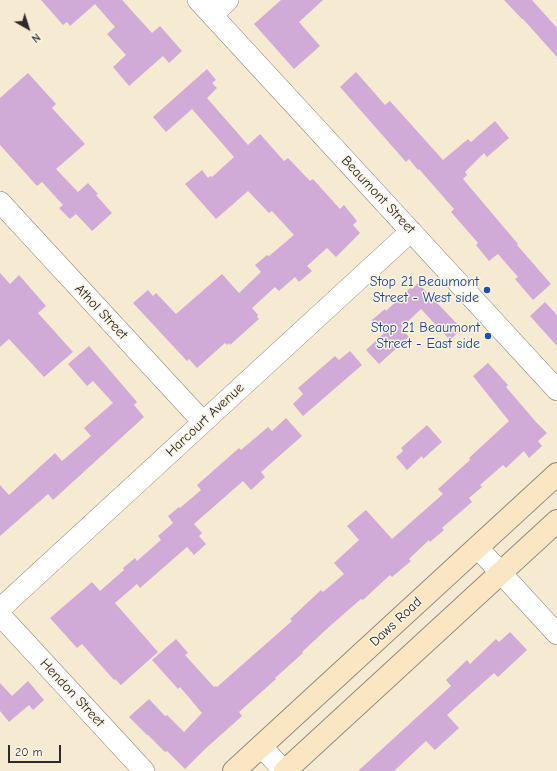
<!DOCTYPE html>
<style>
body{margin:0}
#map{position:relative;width:557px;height:771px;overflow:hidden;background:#f7ead2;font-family:"Comic Neue",sans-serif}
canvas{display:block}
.north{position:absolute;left:8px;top:8px;width:40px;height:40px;-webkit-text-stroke:3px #fcf5e5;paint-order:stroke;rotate:141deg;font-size:11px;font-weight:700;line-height:16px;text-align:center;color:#2b2b2b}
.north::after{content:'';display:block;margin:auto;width:14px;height:18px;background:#2b2b2b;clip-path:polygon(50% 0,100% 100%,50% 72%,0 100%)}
.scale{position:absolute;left:8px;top:745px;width:53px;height:18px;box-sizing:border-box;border:2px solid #2b2b2b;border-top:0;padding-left:5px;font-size:12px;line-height:14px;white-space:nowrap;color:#2b2b2b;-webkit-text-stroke:3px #fcf5e5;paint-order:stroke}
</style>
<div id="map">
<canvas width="557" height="771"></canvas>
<div class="north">N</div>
<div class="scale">20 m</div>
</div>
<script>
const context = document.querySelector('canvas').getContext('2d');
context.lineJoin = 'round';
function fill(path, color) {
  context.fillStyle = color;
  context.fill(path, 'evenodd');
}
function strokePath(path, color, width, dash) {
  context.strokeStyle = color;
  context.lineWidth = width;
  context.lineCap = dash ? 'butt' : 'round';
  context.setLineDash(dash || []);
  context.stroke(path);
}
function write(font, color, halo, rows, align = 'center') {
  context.font = font + ' "Comic Neue",sans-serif';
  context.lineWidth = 3;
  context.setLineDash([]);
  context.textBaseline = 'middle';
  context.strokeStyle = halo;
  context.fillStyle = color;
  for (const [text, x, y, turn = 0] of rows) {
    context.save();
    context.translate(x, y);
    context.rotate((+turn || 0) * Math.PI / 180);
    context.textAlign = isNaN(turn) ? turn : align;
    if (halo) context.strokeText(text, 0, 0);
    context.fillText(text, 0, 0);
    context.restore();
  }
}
fill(new Path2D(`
 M41,0H122L152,33L160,26L182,51L169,63L163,56L129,86L113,67L126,55L107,34L115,27L95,4L70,26L67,22L63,25Z
 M281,0H323L299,22L320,46L294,69L254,24Z
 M504,0H532L557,28V57L523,19H522Z
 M207,69L216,80L212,83L217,88L207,98L248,145L260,134L284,161L288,158L310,181L313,179L340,209L344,205L357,221L353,225L360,233L336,257L327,248L307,266L312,271L299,282L295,277L279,291L275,287L252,308L258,315L257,317L259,319L230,345L229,343L227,345L225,343L197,368L189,359L187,361L133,303L148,290L153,296L156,293L176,314L222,274L239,293L261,272L255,265L267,255L269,256L294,235L272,211L269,213L248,191L216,219L185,184L202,170L208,178L210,176L212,177L234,157L192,109L166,132L153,117Z
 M356,72L385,105L390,101L443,160L468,139L471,142L495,121L509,138L487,157L484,153L465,172L467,175L463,179L518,244L517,245L551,284L533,300L515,279L518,277L498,254L489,261L476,245L478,243L451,212L454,209L419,169L418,170L409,159L406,162L340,87Z
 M28,73L56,104L52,108L85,144L56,169L78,192L88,183L98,194L96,195L112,213L92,231L76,214L70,219L59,208L63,205L42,182L37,186L0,145V98Z
 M0,273L10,284L19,275L46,306L38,313L73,352L44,377L9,339L0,347Z
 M418,283L462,329L450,340L421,309L401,328L409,337L379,364L366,350L384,333L372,320L385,309L386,311L410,288L412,289Z
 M545,302L557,315V346L530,316Z
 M89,346L137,402L134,405L144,417L53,500L48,494L0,536V485L9,495L55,453L62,461L91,436L84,428L113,403L93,381L87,386L68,364Z
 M350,351L362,365L303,416L293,404L303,394L298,388L335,356L339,360Z
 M488,363L508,385L506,387L536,422L547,433L538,441L542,446L529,458L524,451L506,468L503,465L480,485L482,487L469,498L472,502L442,528L444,530L430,542L429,540L409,559L411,561L392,577L390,575L363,600L361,599L330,626L302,652L303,653L275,678L276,679L239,712L242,716L204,750L185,769L167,751L165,752L148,735H147L129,717L149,699L165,716L167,715L184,732L202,713L180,687L178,689L152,660L176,639L188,653L185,655L214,687L216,686L217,687L292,621L290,619L321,590L323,592L344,574L334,563L359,540L347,526L366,510L392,539L443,494L438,489L470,460L469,458L509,421L473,376Z
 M286,418L302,436L261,472L265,477L251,490L243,481L194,524L202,533L199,536L206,544L194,555L187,547L140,588L137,584L115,603L158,652L121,685L115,679L114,680L82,644L77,648L50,618L92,582L100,591L124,570L123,568L135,558L137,561L161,540L158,536L173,523L168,516L179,507L180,508L201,490L197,485L239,448L241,450L268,427L272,431Z
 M427,425L442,442L423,459L422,456L407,470L396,457L403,451L401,448Z
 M510,632L527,650L498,677L494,673L447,715L459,728L435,750L426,741L394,771H358L451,686L446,680L467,660L470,664L496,639L499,642Z
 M28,681L44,700L33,710L29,705L9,722L0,711V683L12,696Z`), '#d0abd7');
const street = new Path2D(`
 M198,0L557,390
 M212,15L228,0
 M0,202L203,422
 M477,547L557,634
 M0,609L411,231
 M0,615L144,771
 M261,746L284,771`);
const secondary = new Path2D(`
 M234,771L557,474
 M285,771L557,521`);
strokePath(street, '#918a7e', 22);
strokePath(secondary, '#918a7e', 24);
strokePath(street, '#fff', 21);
strokePath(secondary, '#fbe6c4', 22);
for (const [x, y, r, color] of [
 [487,290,4,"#1a4fb4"],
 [488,336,4,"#1a4fb4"]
]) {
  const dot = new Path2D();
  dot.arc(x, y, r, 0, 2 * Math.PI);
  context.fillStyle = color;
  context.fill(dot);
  strokePath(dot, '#fcf5e5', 1.5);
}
write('14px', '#2b2b2b', '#fcf5e5', [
 ["Beaumont Street",378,195,47],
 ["Athol Street",101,312,47],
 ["Harcourt Avenue",205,420,-43],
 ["Daws Road",396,622,-43],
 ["Hendon Street",72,693,47]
]);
write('14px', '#164399', '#fcf5e5', [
 ["Stop 21 Beaumont",479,282],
 ["Street - West side",479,298],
 ["Stop 21 Beaumont",480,328],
 ["Street - East side",480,344]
], 'right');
</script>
